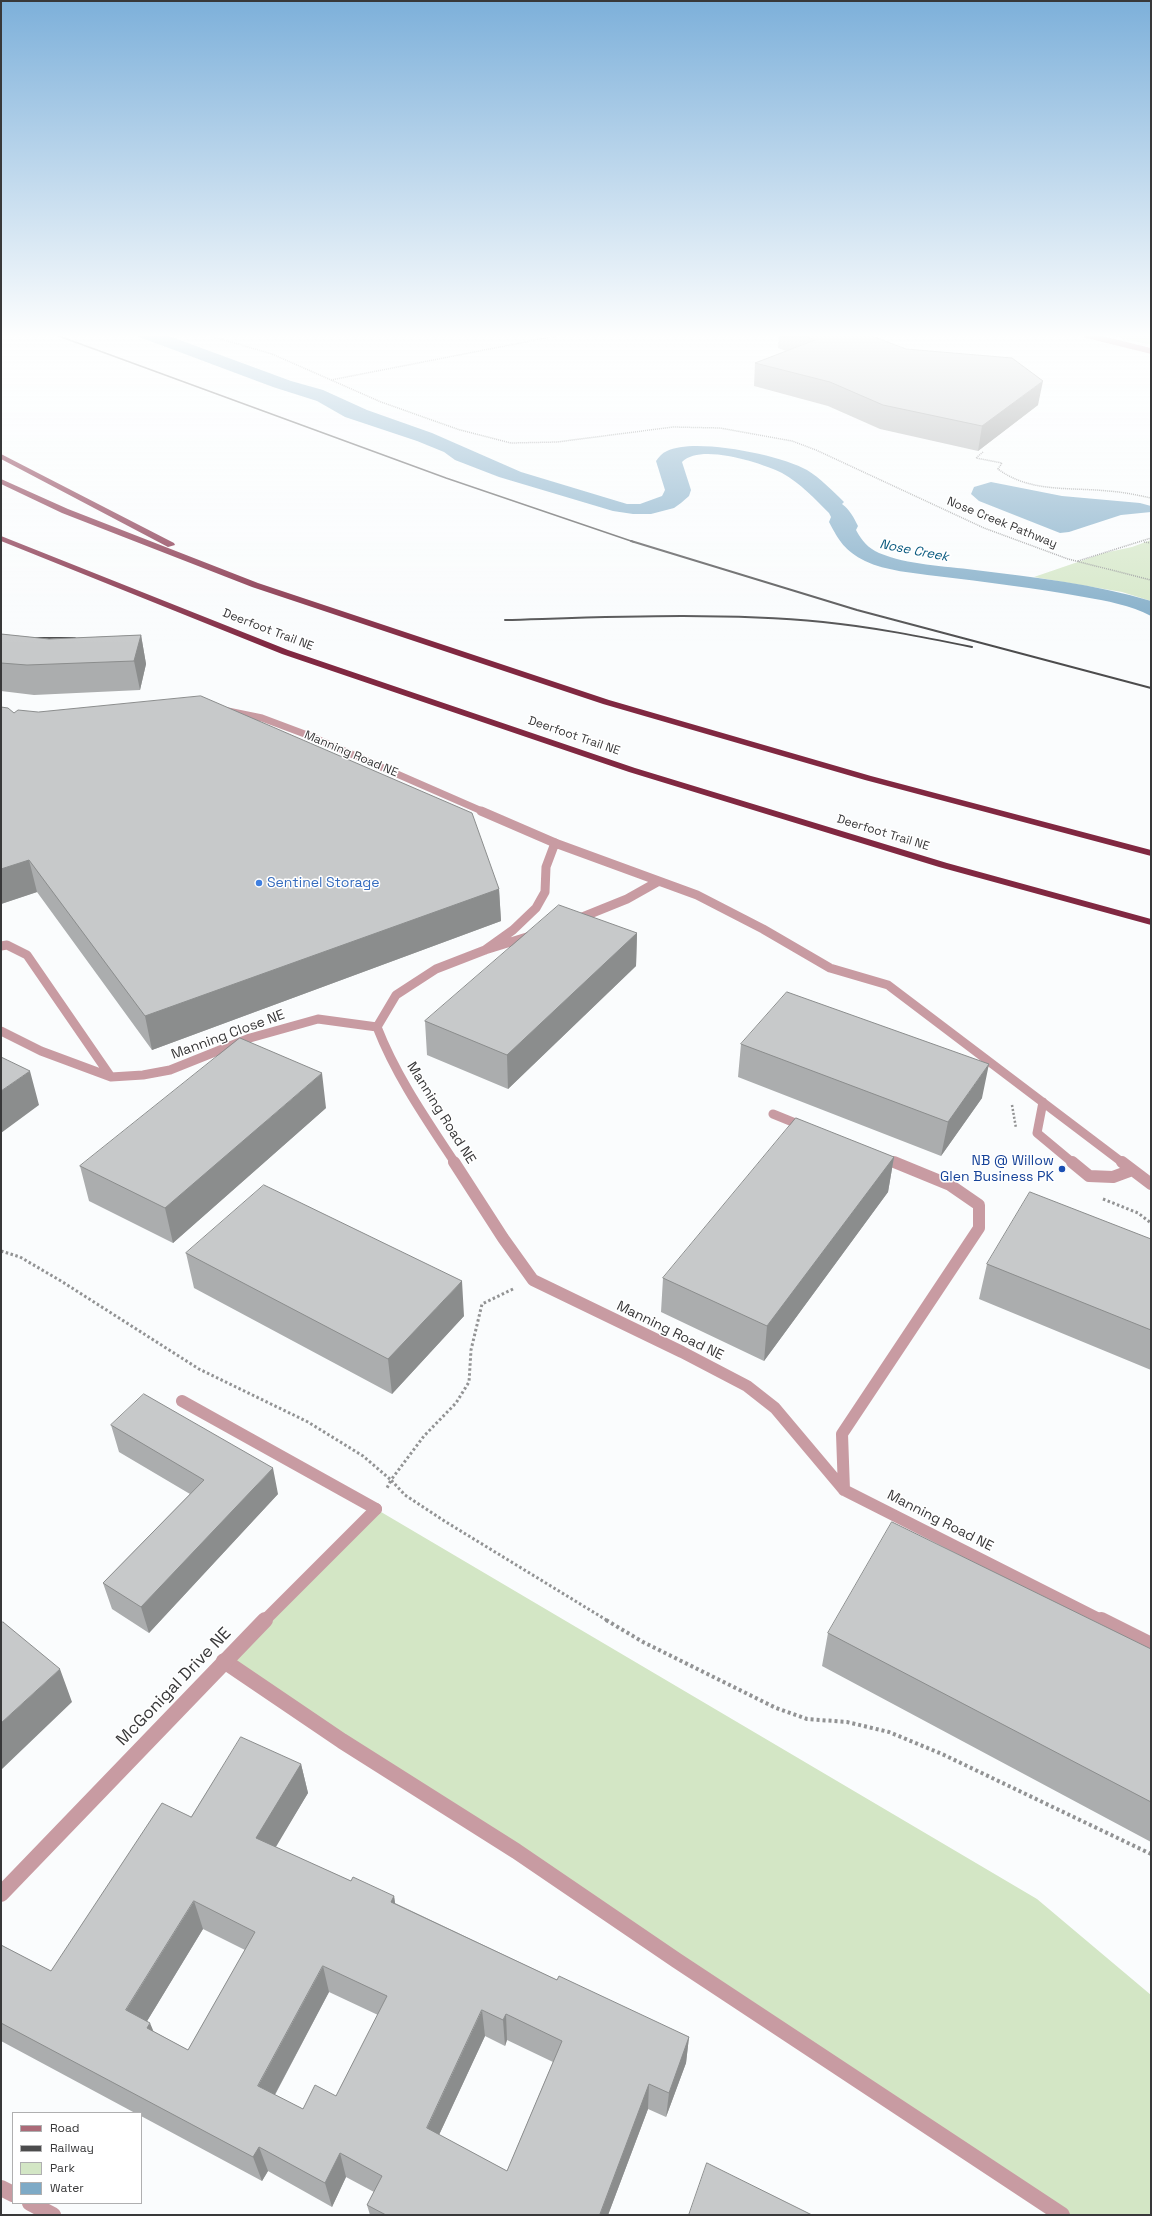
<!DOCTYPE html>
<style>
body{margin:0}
#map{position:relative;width:1152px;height:2216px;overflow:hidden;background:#fafcfd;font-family:"Space Grotesk",sans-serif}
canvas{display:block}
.frame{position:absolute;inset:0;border:2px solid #383839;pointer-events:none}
.legend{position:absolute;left:12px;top:2112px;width:130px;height:92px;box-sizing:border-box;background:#fff;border:1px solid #afafb0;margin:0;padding:5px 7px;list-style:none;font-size:12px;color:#383839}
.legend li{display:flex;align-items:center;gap:8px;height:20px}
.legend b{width:20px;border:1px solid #afafb0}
</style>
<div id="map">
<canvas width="1152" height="2216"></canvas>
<div class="frame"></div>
<ul class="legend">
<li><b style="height:5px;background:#ab6b78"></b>Road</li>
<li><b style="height:5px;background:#4c4c4d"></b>Railway</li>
<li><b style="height:11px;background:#d3e6c5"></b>Park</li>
<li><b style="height:11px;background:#7eaac6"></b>Water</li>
</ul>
</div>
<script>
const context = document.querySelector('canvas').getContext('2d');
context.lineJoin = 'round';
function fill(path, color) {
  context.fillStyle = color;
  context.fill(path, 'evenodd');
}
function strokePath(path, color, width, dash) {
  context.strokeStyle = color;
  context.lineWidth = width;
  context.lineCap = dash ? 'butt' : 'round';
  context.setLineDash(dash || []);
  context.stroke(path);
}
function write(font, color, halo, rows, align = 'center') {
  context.font = font + ' "Space Grotesk",sans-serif';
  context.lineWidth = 3;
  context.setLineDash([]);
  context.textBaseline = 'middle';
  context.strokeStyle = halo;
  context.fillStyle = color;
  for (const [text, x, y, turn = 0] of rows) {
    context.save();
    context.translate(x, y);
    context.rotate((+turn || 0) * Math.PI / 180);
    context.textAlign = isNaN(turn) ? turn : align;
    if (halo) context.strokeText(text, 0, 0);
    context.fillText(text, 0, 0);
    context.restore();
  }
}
fill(new Path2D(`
 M1110,335H1151V345Z
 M1151,540V601L1122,592L1034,577L1104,553L1132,547Z
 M376,1509L1037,1899L1151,1995V2215H1062L224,1661Z`), '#d3e6c5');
fill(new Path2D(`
 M134,335H166L291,381L323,390L367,410L432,433L521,472L627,504H640L662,496L665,490L656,461C659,457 662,453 667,451C694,437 781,455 807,470C820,478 833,491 844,502L842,504C850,510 854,518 858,526L856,530C862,541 868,548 879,553C908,565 944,566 975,570C1034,577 1094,584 1151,601V616C1131,605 1106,601 1084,597C1035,588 986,582 936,576C914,573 886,571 865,561C845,551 839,541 829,522L831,517L829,513C815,499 800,483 782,473C761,463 701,443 682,462L691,490L689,496L681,503L674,508L651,514H633L613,511L499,477L455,460L444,452L417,441L345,417L317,401L273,387Z
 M991,482L1062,496L1140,503L1151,506V512L1121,515L1069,532L1060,533L979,501L971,494L974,487Z`), '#7eaac6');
strokePath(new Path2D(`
 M207,335L272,354L381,402L460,430L511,443L557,442L673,427L720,428L792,441L816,450L984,528L1068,559L1151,580
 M331,380L561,335
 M983,452L976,458L1002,463L998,469C1030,493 1070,487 1108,491C1123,492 1137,495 1151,498
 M1144,542L1151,543
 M1078,561L1151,538`), '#929394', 1.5, [1, 1]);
strokePath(new Path2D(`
 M1012,1105L1016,1128`), '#929394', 2.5, [2, 2]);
strokePath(new Path2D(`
 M1103,1199L1138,1213L1151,1223
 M1,1251L20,1257L61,1281L199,1369L308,1422L363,1456L391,1480L386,1490
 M513,1289L482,1304L471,1350L469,1382L456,1403L424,1436L391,1480L405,1495L446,1522L608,1621`), '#929394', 3, [2.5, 2.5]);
strokePath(new Path2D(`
 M606,1620L643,1642L776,1708L807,1719L847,1722L889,1732L942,1754L1151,1854`), '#929394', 4, [3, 3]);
strokePath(new Path2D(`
 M575,920L627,899L659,881
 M1,946L7,945L27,955L111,1077
 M485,950L513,930L536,908L545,892L546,867L555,843L697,895L763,929L830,968L888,985L1123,1163
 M377,1027C396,1076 426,1119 455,1163
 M377,1027L396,995L436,969L485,950L530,936
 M1,1031L41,1051L111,1077L143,1075L170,1070L250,1038L318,1019L377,1027
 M1043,1102L1037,1133L1073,1163
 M773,1114L805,1127
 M881,1157L896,1163`), '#c89ba2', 9);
strokePath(new Path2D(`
 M454,1162L503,1238L533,1280L682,1352L747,1386L775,1408L844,1490L1103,1621
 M1072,1162L1089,1176L1113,1177L1132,1170
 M1122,1162L1151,1184
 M182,1401L376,1509
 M844,1490L842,1434L979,1228V1205L950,1185L894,1162`), '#c89ba2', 12);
strokePath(new Path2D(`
 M1101,1620L1151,1645
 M224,1661L342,1741L516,1851L676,1960L1062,2215`), '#c89ba2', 16);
strokePath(new Path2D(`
 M228,711L262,718L310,736L484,812`), '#c89ba2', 7);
strokePath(new Path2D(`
 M481,811L555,843`), '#c89ba2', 9);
strokePath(new Path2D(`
 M264,1621L376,1509`), '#c89ba2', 12);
strokePath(new Path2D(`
 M1,1894L265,1620
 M1,2188L13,2194
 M30,2203L53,2215`), '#c89ba2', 16);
strokePath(new Path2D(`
 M1086,335L1151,351`), '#ab6b78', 5.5);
fill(new Path2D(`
 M1,454L174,543L175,545L168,547L1,459Z
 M1,479L68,509L258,583L609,700L871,776L1151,850V856L865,780L603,704L252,587L62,513L1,484Z
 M1,536L288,650L635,768L947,863L1151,919V925L939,867L629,772L282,654L1,541Z`), '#802841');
strokePath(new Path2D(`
 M56,335L446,478L634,542`), '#4c4c4d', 1.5);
strokePath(new Path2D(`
 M631,541L857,610L1151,688
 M505,620C611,617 717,612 823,622C873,627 923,637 972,647
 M31,638H75`), '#4c4c4d', 2);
fill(new Path2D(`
 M779,335H869L1038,405L978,451L880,429L828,406L754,386L755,363L786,351L778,348Z
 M1,634L49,639L141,635L146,664L140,690L34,695L1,691Z
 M1,707L14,713L499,889L501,921L152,1050L37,892L1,904Z
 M637,933L636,966L508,1089L427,1055L425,1021Z
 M741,1044L982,1098L941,1156L738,1077Z
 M326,1108L173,1243L89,1201L80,1166Z
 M894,1157L888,1192L764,1361L661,1312L663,1278Z
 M1151,1239V1370L979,1299L987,1264Z
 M186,1253L464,1316L392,1394L194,1288Z
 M111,1425L278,1494L149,1633L112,1609L103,1583L190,1494L119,1452Z
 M828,1633L1151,1649V1842L822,1666Z
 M301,1764L308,1793L275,1847L351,1881L394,1896L395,1903L557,1980L689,2037L686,2063L666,2117L648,2109L608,2215H370L367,2205L374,2192L346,2177L332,2207L268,2171L262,2181L141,2116V2113H135L1,2041V1945L51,1971L191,1817ZM203,1929L245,1950L188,2050L153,2031L147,2021ZM329,1992L378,2015L336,2096L303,2109L275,2095ZM485,2036L505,2046L507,2040L553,2062L507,2171L439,2135Z`), '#abadae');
fill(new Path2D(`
 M1043,381L1038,405L978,451L982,426Z
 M141,635L146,664L140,690L134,661Z
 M29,860L37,892L1,904V869Z
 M499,889L501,921L152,1050L145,1016Z
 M637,933L636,966L508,1089L507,1055Z
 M989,1064L982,1098L941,1156L948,1122Z
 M30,1071L39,1105L1,1133V1091Z
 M322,1073L326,1108L173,1243L165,1208Z
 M894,1157L888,1192L764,1361L767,1326Z
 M462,1281L464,1316L392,1394L388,1359Z
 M273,1468L278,1494L149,1633L141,1607Z
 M60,1669L72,1702L1,1770V1723Z
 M301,1764L308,1793L264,1867L256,1838Z
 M394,1896L398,1924L391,1902Z
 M194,1901L203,1929L138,2036L126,2010Z
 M323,1966L329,1992L266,2111L258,2086Z
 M482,2010L485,2036L431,2152L427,2128Z
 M506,2014L507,2040L505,2046L503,2020Z
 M150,2023L161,2049L147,2028Z
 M689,2037L686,2063L666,2117L669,2093Z
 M649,2084L648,2109L608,2215H600Z
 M259,2147L268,2171L262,2181L253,2157Z
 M340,2153L346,2177L332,2207L325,2183Z`), '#8b8d8d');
const building = new Path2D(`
 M802,335H869L906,349L1012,358L1043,381L982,426L883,405L830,382L755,363L815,340Z
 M1,634L49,639L141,635L134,661L27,665L1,663Z
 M201,696L472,813L499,889L145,1016L29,860L1,869V707L8,708L14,713L18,710L38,712Z
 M559,905L637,933L507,1055L425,1021Z
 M787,992L989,1064L948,1122L741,1044Z
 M240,1038L322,1073L165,1208L80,1166Z
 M1,1057L30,1071L1,1091Z
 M796,1118L894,1157L767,1326L663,1278Z
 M264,1185L462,1281L388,1359L186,1253Z
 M1030,1192L1151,1239V1330L987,1264Z
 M144,1394L273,1468L141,1607L103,1583L204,1480L111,1425Z
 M892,1522L1151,1649V1802L828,1633Z
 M3,1622L60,1669L1,1723V1624Z
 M241,1737L301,1764L256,1838L351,1881L353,1877L394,1896L391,1902L557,1980L559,1976L689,2037L669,2093L649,2084L600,2214L602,2215H386L367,2205L382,2176L340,2153L325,2183L259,2147L253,2157L1,2023V1945L51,1971L162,1803L191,1817ZM194,1901L255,1932L188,2050L147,2028L150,2023L126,2010ZM323,1966L387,1996L336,2096L315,2085L303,2109L258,2086ZM482,2010L503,2020L506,2014L562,2041L507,2171L427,2128Z
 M707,2163L812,2215H689Z`);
fill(building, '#c7c9ca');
strokePath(building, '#8b8d8d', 1);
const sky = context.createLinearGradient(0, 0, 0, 645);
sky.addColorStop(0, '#7db0da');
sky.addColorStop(0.52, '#fdfefe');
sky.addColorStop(1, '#fdfefe00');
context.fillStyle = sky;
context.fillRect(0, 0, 1152, 645);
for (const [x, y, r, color] of [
 [259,883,4,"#3f7fe0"],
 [1062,1169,4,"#1a4fb4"]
]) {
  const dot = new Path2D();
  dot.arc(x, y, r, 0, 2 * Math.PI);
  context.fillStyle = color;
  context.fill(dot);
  strokePath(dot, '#fff', 1.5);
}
write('12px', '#383839', '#fff', [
 ["Nose Creek Pathway",1002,523,22],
 ["Deerfoot Trail NE",268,630,21],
 ["Deerfoot Trail NE",574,736,19],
 ["Manning Road NE",351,754,23],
 ["Deerfoot Trail NE",883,833,17]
]);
write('italic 13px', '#07597e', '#fff', [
 ["Nose Creek",914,551,11]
]);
write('14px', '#366cbe', '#fff', [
 ["Sentinel Storage",267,883]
], 'left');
write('14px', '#383839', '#fff', [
 ["Manning Close NE",228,1035,-20],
 ["Manning Road NE",441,1113,58],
 ["Manning Road NE",670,1331,26],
 ["Manning Road NE",940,1521,27]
]);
write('14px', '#164399', '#fff', [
 ["NB @ Willow",1054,1161],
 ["Glen Business PK",1054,1177]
], 'right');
write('17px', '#383839', '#fff', [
 ["McGonigal Drive NE",174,1687,-46]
]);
</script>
